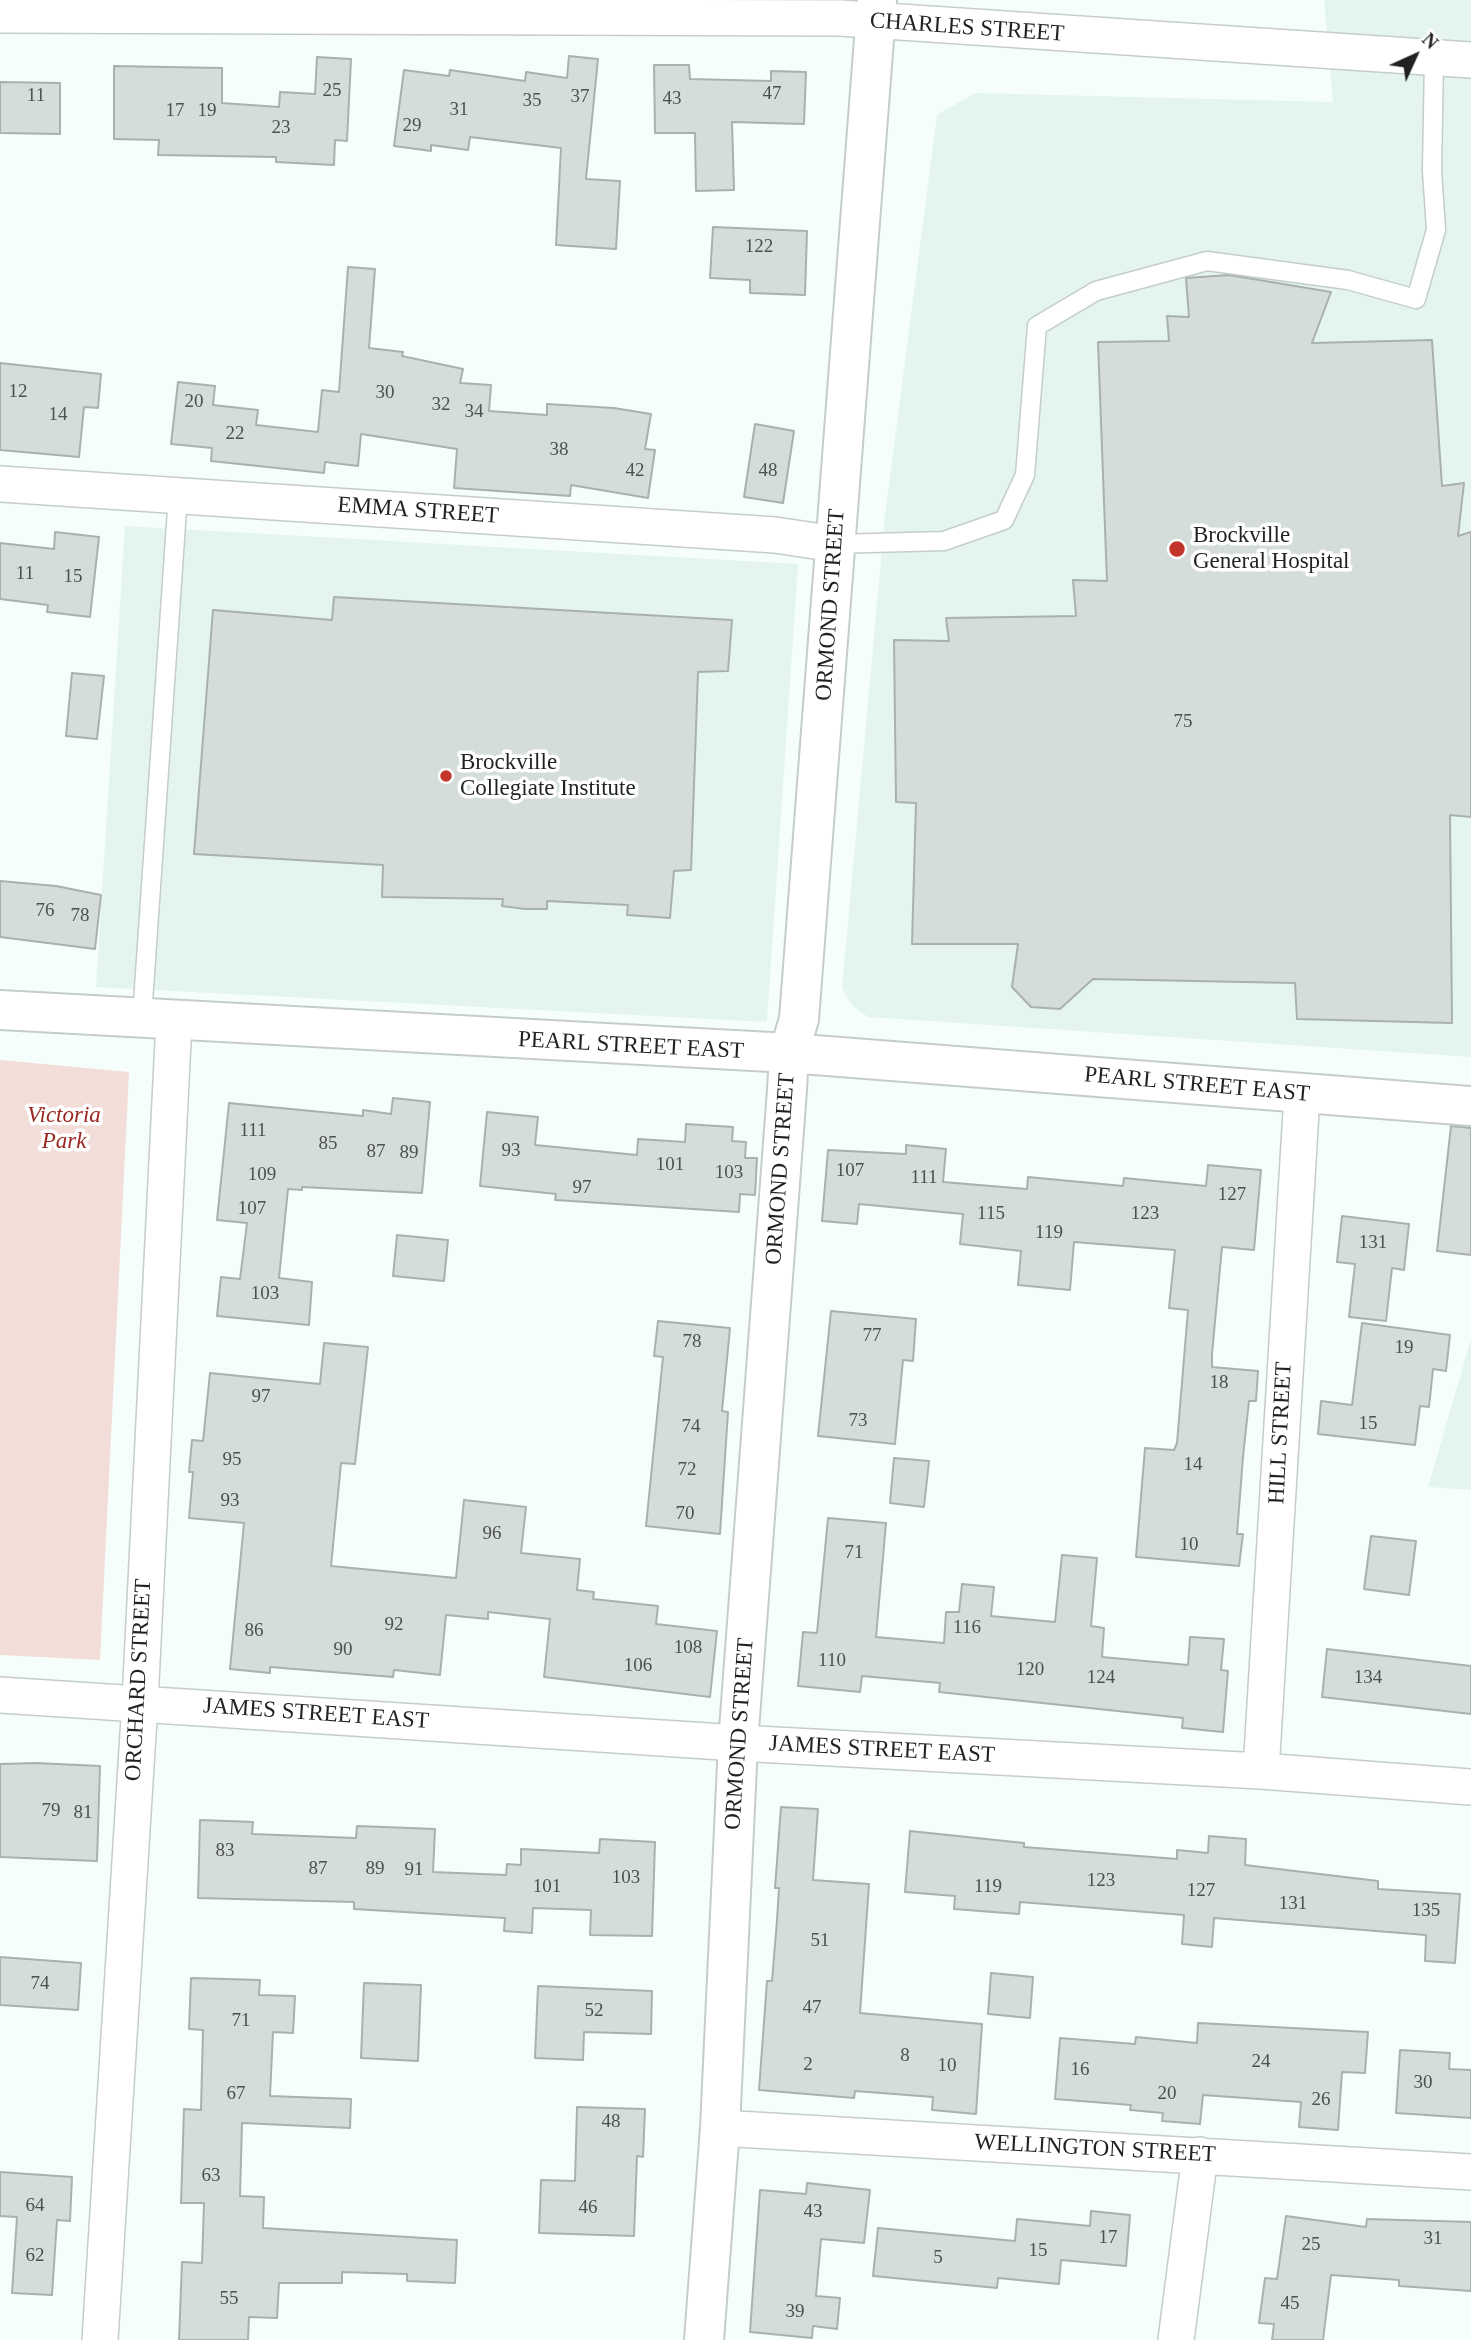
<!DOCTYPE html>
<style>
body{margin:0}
#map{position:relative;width:1471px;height:2340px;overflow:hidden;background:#f6fefb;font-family:"Times New Roman",serif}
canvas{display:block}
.north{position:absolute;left:1380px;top:21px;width:70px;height:70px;-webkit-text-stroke:5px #fff;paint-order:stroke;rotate:45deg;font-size:19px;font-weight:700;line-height:28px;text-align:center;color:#1f2221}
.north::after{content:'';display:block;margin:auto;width:24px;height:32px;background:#1f2221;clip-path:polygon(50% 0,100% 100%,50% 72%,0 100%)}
</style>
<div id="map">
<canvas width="1471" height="2340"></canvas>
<div class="north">N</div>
</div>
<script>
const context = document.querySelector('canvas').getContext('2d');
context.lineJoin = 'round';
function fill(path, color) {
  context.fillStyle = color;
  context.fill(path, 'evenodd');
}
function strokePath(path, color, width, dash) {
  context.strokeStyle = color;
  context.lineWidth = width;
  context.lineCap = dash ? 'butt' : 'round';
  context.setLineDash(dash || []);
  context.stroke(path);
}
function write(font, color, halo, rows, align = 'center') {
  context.font = font + ' "Times New Roman",serif';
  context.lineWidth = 7;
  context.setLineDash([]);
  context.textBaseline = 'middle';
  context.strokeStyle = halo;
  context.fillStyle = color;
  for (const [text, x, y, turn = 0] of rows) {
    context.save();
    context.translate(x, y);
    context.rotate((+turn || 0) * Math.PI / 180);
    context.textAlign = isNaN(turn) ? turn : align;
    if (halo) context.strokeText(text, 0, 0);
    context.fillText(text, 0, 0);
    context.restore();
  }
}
fill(new Path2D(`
 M1324,0H1471V1057L868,1017L852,1005L842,988L885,515L937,115L975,93L1333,102Z
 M125,526L798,564L767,1022L96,987Z
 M1471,1339V1490L1428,1487Z`), '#e4f5ee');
fill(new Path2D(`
 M0,1060L129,1072L100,1660L0,1655Z`), '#f2ddd9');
const building = new Path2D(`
 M569,56L598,59L586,179L620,181L616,249L556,245L561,148L470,137L468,150L431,145V151L394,146L404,70L449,76L450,70L525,81L526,72L567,78Z
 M317,57L351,59L347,141L335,140L334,165L276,162V157L158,155L159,140L114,139V66L222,68V103L279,107L280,92L315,94Z
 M654,65H689L690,79L771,81V71L806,72L804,124L732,122L734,190L696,191L695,133H655Z
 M0,82L60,83V134L0,133Z
 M713,227L807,231L805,295L750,293V280L710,278Z
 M348,267L375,269L369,348L403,352L402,356L463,369L460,383L491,385L489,411L547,415V404L614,408L651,414L645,449L655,450L648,498L571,485L570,496L454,488L457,449L361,434L358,466L325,462L324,473L211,461L212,448L171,444L178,382L215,386L213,405L258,410L256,425L318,432L322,390L339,392Z
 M1229,275L1331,292L1312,343L1432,340L1442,486L1464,483L1458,536L1471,532V817L1450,815L1452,1023L1297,1019L1295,983L1093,979L1060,1009L1031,1007L1012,987L1018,944H912L916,803L896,802L894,640L949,641L946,618L1076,616L1073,580L1107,581L1098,342L1169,341L1167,316L1189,317L1186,278Z
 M0,363L101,374L98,408L84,407L79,457L0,450Z
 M755,424L794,431L783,503L744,497Z
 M55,532L99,537L90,617L47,612L48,605L0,599V543L54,549Z
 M334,597L732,620L728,671L698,672L691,870L674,871L670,918L627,915L628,905L547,901V909H525L502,906L503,899L382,897L383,865L194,854L213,610L332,620Z
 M72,673L104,676L97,739L66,736Z
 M0,881L56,886L101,895L95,949L0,937Z
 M393,1098L430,1102L422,1193L302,1187V1190L288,1189L279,1278L312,1282L309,1325L217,1316L221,1277L240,1279L247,1223L217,1220L229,1103L363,1116V1110L391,1114Z
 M487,1112L538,1117L535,1145L637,1155L638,1139L685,1142L686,1124L733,1127L732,1141L746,1142L745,1158H757L755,1195L740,1194L739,1212L555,1200L556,1194L480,1186Z
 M1451,1126L1471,1128V1255L1437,1251Z
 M906,1145L946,1149L943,1182L1027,1189L1028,1177L1123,1186L1124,1178L1206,1186L1208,1165L1261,1170L1254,1250L1222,1247L1212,1354V1367L1258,1371L1256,1401H1249L1243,1457L1237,1534H1243L1239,1566L1136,1557L1145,1448L1174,1450L1177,1443L1188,1310L1169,1308L1175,1250L1074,1242L1070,1290L1018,1285L1021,1251L960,1244L963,1214L859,1204L857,1224L822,1221L828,1150L906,1154Z
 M1342,1216L1409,1224L1404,1270L1392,1268L1386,1321L1349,1317L1355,1264L1337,1262Z
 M397,1235L448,1240L444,1281L393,1276Z
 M831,1311L916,1319L913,1361L903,1360L895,1444L818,1436Z
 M658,1321L730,1328L722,1411L728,1412L720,1534L646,1526L663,1357L654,1356Z
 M1362,1323L1450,1335L1446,1371L1433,1369L1429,1407L1420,1406L1415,1445L1318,1434L1321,1401L1352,1405Z
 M324,1343L368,1347L355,1464L341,1463L331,1566L456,1578L464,1500L526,1507L521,1553L580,1559L577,1590L594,1592L593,1599L658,1606L656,1624L717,1631L710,1697L544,1677L550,1619L488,1612V1619L446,1615L440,1675L394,1670L393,1677L270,1667V1673L230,1669L244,1523L189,1518L193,1472H189L192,1440L203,1441L210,1373L320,1384Z
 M894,1458L929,1461L924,1507L890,1503Z
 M828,1518L886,1523L876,1637L944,1643L946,1612H959L962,1584L994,1587L991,1616L1055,1622L1062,1555L1097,1558L1091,1626L1104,1628L1102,1657L1188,1665L1190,1637L1224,1639L1221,1670L1228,1671L1223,1732L1182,1728L1183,1718L939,1692L940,1683L862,1676L860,1692L798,1686L803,1632L817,1633Z
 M1371,1536L1416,1541L1409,1595L1364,1589Z
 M1327,1649L1471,1666V1714L1322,1697Z
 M36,1763L100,1766L97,1861L0,1857V1764Z
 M781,1807L818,1809L813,1880L869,1884L860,2013L982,2024L976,2114L932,2110L933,2097L855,2091L854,2098L759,2090L767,1981H772L777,1920L779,1888H775Z
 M200,1820L253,1822L252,1834L356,1838L357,1826L435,1829L433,1872L506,1875L507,1864L521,1865V1849L599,1853L600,1839L655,1842L652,1936L590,1935L591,1910L533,1908L532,1933L504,1931L505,1918L354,1909V1902L198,1898Z
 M910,1831L1024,1843V1847L1177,1859V1850L1208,1853L1209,1836L1246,1839L1245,1865L1378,1881V1889L1460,1894L1455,1963L1425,1961L1426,1935L1214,1918L1212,1947L1182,1944L1184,1915L1020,1902L1019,1914L954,1909L955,1896L905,1892Z
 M0,1957L81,1963L78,2010L0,2005Z
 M991,1973L1033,1977L1030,2018L988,2014Z
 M191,1978L260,1980L259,1995L295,1996L293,2033L273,2032L270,2096L351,2099L350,2128L242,2123L240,2196L264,2197L263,2228L457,2240L455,2283L407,2281V2274L342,2272V2283H279L277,2318L249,2317L248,2340H179L182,2262L202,2263L204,2203H181L184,2109L201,2110L203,2030L189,2029Z
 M364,1983L421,1985L418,2061L361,2058Z
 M538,1986L652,1991L651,2034L584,2032L583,2060L535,2058Z
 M1198,2023L1368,2032L1365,2073L1342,2072L1338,2130L1299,2127L1301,2102L1203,2095L1200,2124L1162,2121L1163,2113L1130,2110L1131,2105L1055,2099L1060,2038L1135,2044L1136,2037L1197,2043Z
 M1400,2050L1450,2053L1449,2069L1471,2070V2118L1396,2113Z
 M577,2107L645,2109L643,2157L637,2156L634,2236L539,2233L541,2180L575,2181Z
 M0,2172L72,2177L70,2221L57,2220L52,2295L12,2293L17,2217L0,2216Z
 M807,2183L870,2190L864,2243L821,2239L816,2296L840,2298L837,2329L813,2326L812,2338L750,2332L760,2190L806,2194Z
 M1091,2211L1130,2215L1126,2266L1061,2260L1059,2284L998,2278L997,2288L873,2276L878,2228L1015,2241L1017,2219L1090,2226Z
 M1286,2216L1366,2227L1367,2219L1471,2222V2291L1399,2286V2280L1331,2275L1323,2340H1272L1274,2324L1259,2323L1265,2278L1277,2279Z`);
fill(building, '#d5ddda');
strokePath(building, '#a9b0ad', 2);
const service = new Path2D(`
 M835,544L944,541L1004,520L1025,475L1037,326L1096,291L1207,261L1348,280L1416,299L1436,230L1432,171L1434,59
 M142,1017L178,495`);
const minor = new Path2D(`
 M0,15L840,18L1471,60
 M0,484L775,535L835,544
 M0,1695L738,1743L1261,1771L1471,1787
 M1261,1771L1302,1095
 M720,2128L1471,2172
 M100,2340L140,1702L174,1021
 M1176,2340L1200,2155`);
const tertiary = new Path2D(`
 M0,1010L789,1053L1471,1106
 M704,2340L720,2128L738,1743L787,1090L789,1053L799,1019L877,0`);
strokePath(service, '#c5cdca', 21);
strokePath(minor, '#c5cdca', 38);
strokePath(tertiary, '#c5cdca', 42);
strokePath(service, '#fff', 18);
strokePath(minor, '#fff', 35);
strokePath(tertiary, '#fff', 38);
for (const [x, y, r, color] of [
 [1177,549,9,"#c2352b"],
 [446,776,7,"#c2352b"]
]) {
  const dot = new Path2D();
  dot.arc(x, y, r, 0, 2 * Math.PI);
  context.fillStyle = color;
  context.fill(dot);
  strokePath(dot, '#fff', 2.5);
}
write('19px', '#4c514f', null, [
 ["25",332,91],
 ["47",772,94],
 ["11",36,96],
 ["37",580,97],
 ["43",672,99],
 ["35",532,101],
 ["31",459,110],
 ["17",175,111],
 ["19",207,111],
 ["29",412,126],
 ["23",281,128],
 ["122",759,247],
 ["12",18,392],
 ["30",385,393],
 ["20",194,402],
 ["32",441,405],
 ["34",474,412],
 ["14",58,415],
 ["22",235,434],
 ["38",559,450],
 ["42",635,471],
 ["48",768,471],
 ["11",25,574],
 ["15",73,577],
 ["75",1183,722],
 ["76",45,911],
 ["78",80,916],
 ["111",253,1131],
 ["85",328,1144],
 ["93",511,1151],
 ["87",376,1152],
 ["89",409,1153],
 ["101",670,1165],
 ["107",850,1171],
 ["103",729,1173],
 ["109",262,1175],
 ["111",924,1178],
 ["97",582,1188],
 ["127",1232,1195],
 ["107",252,1209],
 ["115",991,1214],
 ["123",1145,1214],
 ["119",1049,1233],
 ["131",1373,1243],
 ["103",265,1294],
 ["77",872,1336],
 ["78",692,1342],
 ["19",1404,1348],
 ["18",1219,1383],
 ["97",261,1397],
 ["73",858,1421],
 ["15",1368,1424],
 ["74",691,1427],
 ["95",232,1460],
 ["14",1193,1465],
 ["72",687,1470],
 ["93",230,1501],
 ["70",685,1514],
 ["96",492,1534],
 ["10",1189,1545],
 ["71",854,1553],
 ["92",394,1625],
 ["116",967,1628],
 ["86",254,1631],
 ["108",688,1648],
 ["90",343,1650],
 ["110",832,1661],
 ["106",638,1666],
 ["120",1030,1670],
 ["124",1101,1678],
 ["134",1368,1678],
 ["79",51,1811],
 ["81",83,1813],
 ["83",225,1851],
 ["87",318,1869],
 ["89",375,1869],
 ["91",414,1870],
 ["103",626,1878],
 ["123",1101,1881],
 ["101",547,1887],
 ["119",988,1887],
 ["127",1201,1891],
 ["131",1293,1904],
 ["135",1426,1911],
 ["51",820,1941],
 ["74",40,1984],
 ["47",812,2008],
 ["52",594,2011],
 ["71",241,2021],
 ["8",905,2056],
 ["24",1261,2062],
 ["2",808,2065],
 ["10",947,2066],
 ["16",1080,2070],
 ["30",1423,2083],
 ["67",236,2094],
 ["20",1167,2094],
 ["26",1321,2100],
 ["48",611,2122],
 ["63",211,2176],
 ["64",35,2206],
 ["46",588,2208],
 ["43",813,2212],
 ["17",1108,2238],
 ["31",1433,2239],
 ["25",1311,2245],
 ["15",1038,2251],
 ["62",35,2256],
 ["5",938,2258],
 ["55",229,2299],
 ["45",1290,2304],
 ["39",795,2312]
]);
write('23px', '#1f2221', '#fff', [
 ["CHARLES STREET",967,28,4],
 ["EMMA STREET",418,511,4],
 ["ORMOND STREET",831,605,-86],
 ["PEARL STREET EAST",631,1046,3],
 ["PEARL STREET EAST",1197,1085,5],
 ["ORMOND STREET",781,1169,-86],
 ["HILL STREET",1281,1433,-87],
 ["ORCHARD STREET",139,1680,-87],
 ["JAMES STREET EAST",316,1714,4],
 ["ORMOND STREET",740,1734,-86],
 ["JAMES STREET EAST",882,1750,3],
 ["WELLINGTON STREET",1095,2149,3]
]);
write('23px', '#1f2221', '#fff', [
 ["Brockville",1193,536],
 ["General Hospital",1193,562],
 ["Brockville",460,763],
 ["Collegiate Institute",460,789]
], 'left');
write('italic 23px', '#9b2820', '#fff', [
 ["Victoria",64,1116],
 ["Park",64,1142]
]);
</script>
